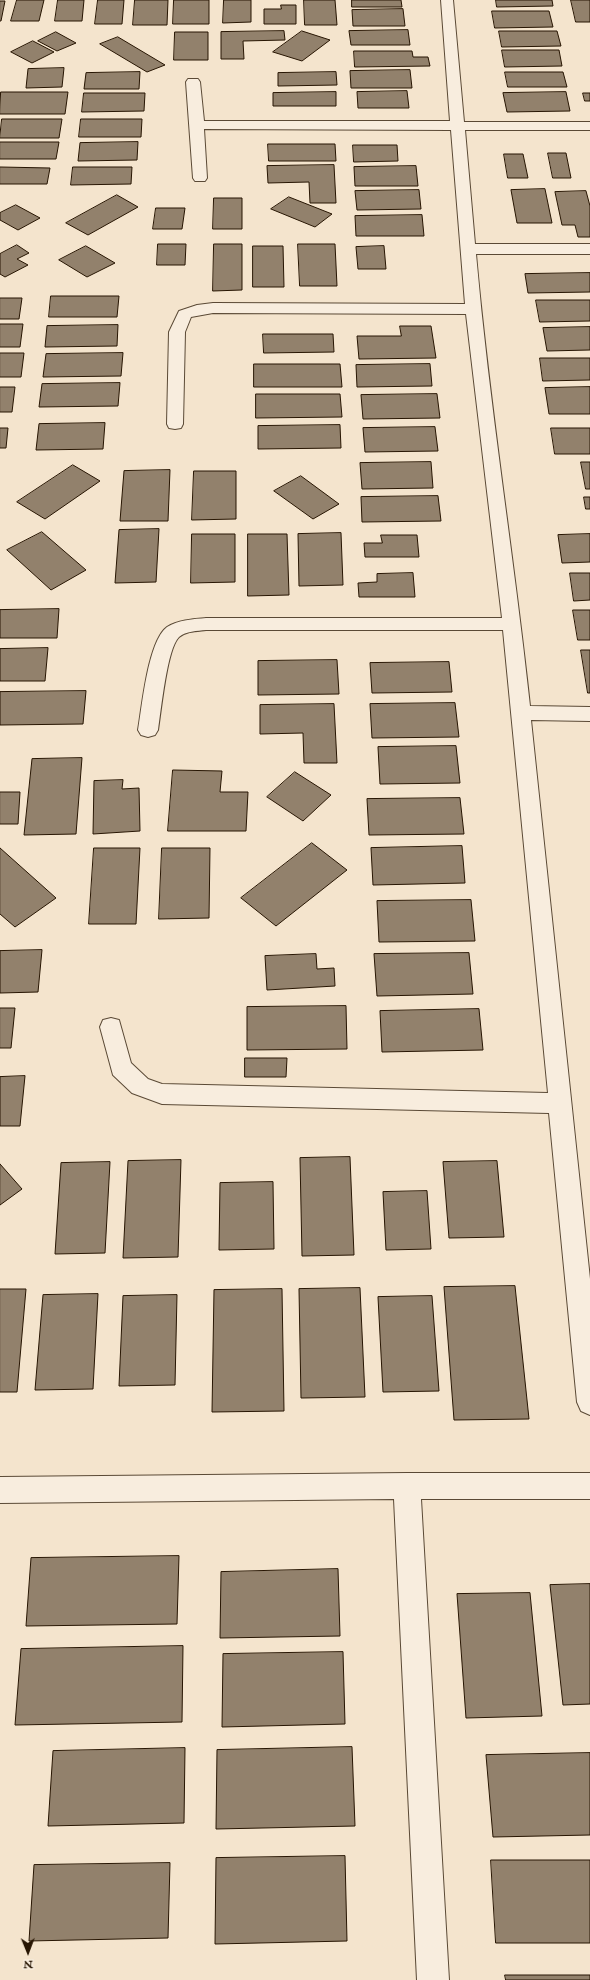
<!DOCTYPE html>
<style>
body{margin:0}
#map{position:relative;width:590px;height:1980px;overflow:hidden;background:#f4e4cd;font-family:"IM FELL English",serif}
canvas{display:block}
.north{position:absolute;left:8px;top:1932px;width:40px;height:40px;-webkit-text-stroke:3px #f8edde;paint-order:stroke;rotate:179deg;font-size:11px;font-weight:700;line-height:16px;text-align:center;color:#271502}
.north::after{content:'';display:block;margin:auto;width:14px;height:18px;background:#271502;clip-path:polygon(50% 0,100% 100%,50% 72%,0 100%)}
</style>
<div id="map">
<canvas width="590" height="1980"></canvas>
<div class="north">N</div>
</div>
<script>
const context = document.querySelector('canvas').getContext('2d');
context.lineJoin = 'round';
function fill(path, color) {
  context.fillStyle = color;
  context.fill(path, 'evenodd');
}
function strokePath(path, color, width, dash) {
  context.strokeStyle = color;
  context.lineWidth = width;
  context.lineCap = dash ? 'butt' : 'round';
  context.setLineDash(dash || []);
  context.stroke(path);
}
const building = new Path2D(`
 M17,0H44L39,21H11Z
 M58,0H84L82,21H55Z
 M98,0H124L122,24H95Z
 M135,0H168L167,25H133Z
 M174,0H209V24H173Z
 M224,0H251V22L223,23Z
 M304,0H335L337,25H305Z
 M352,0H401L402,7H352Z
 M496,0H552L553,6L497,7Z
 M571,0H590V22H576Z
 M0,1H5L1,21H0Z
 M281,5H296V24H264V9H281Z
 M403,9L405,26H353L352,10Z
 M492,11H549L553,27L495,28Z
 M408,30L410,45H351L349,31Z
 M284,31L285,40L243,41L244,59H221V32Z
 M302,31L330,40L302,61L273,52Z
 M499,31H557L561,46L502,47Z
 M56,32L76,43L57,51L38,41Z
 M175,32H208V60H174Z
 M118,37L165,65L147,72L100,44Z
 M33,41L54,52L32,63L11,52Z
 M502,50H559L562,66L505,67Z
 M354,51H412L413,57H428L430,66L355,67Z
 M64,68L62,87L26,88L28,69Z
 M410,70L412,88H351L350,71Z
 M140,72L139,89H84L86,73Z
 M336,72L337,85L278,86V73Z
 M505,72H563L567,87H508Z
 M407,91L409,108H358L357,92Z
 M1,92H68L65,114H0Z
 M336,92V106H273V93Z
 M566,92L570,111L507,112L503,93Z
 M84,93H145L144,111L82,112Z
 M583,93H590V101H585Z
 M2,119H62L59,138H0Z
 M81,119H142L141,137H79Z
 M0,142H59L56,159H0Z
 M138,142L137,160L78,161L80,143Z
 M268,144H335L336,161H269Z
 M353,145H397L398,161L354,162Z
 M548,153H566L571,178H553Z
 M504,154H523L528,178H508Z
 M334,165L336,203H310L309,182L268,183L267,166Z
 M416,166L418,186H355L354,167Z
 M0,167L50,168L47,184H0Z
 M73,167H132L131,184L71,185Z
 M545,189L552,223H517L511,190Z
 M419,190L421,209L357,210L355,191Z
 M586,191L590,206V237H578L575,225H562L555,192Z
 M117,195L138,207L88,235L66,223Z
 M289,197L332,214L315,227L271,209Z
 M214,198H242V229H213Z
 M16,205L40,218L18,230L0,220V213Z
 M156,208H185L182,229H153Z
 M422,215L424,236H356L355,216Z
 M158,244H186L185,265H157Z
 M214,244H242V290L213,291Z
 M298,244H335L337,286H300Z
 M17,245L29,253L17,259L28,265L5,277L0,274V254Z
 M86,246L115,263L87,277L59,260Z
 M253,246H283L284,287H253Z
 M384,246L386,269H358L356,247Z
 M590,273V292L528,293L525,274Z
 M51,296H119L117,317H49Z
 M0,298H22L19,319H0Z
 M536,300H590V321L540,322Z
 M0,324H23L20,347H0Z
 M118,325L117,346L45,347L47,326Z
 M400,326H431L436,358L359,359L357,336H401Z
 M590,327V350L547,351L543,328Z
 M263,334H333L334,352L264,353Z
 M0,353H24L21,377H0Z
 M123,353L121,376L43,377L46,354Z
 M540,358H590V380L543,381Z
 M254,364H340L342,387H254Z
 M430,364L432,386L357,387L356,365Z
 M120,383L118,406L39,407L42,384Z
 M0,387H15L12,412H0Z
 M590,387V414H549L545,388Z
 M256,394H340L342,417L256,418Z
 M437,394L440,418L363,419L361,395Z
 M105,423L103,449L36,450L39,424Z
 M340,425L341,448L258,449V426Z
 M435,427L438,451L365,452L363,428Z
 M0,428H8L6,448H0Z
 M551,428H590V454H555Z
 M431,462L433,488L362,489L360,463Z
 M581,462H590V489H586Z
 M73,465L100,481L45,519L17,502Z
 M170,470L168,521H120L124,471Z
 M194,471H236V519L192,520Z
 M301,476L339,504L313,519L274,491Z
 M438,496L441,521L362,522L361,497Z
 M584,497H590V509H586Z
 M159,529L156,582L115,583L119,530Z
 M42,532L86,570L51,590L7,550Z
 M341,533L343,585L299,586L298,534Z
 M192,534H235V582L191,583Z
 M248,534H287L289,595L248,596Z
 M590,534V562L562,563L558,535Z
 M381,535H417L419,557H365L364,543H382Z
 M413,573L415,597H359L358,583L377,582V574Z
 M570,573H590V600L574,601Z
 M59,609L57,638H0V610Z
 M573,610H590V640H578Z
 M48,648L45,681H0V649Z
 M581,650H590V693H588Z
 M337,660L339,694L258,695V661Z
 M449,662L452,692L372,693L370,663Z
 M86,691L83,724L0,725V692Z
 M455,703L459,737L372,738L370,704Z
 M334,704L337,763H304L303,733L260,734V705Z
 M456,746L460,783L380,784L378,747Z
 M82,758L76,834L24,835L32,759Z
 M173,770L222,771L220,792H248L246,831H168Z
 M295,772L331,795L303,821L267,797Z
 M123,780L122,789L139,788L140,831L93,834L94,781Z
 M0,792H20L18,824H0Z
 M460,798L464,834L369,835L367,799Z
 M312,843L347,870L276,926L241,898Z
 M462,846L465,883L373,885L371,848Z
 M0,848L56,898L15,927L0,914Z
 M94,848H140L136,924H89Z
 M162,848H210L209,918L159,919Z
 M471,900L475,941L379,942L377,901Z
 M42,950L38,992L0,993V951Z
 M469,953L473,994L377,996L374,954Z
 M316,954L317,969L334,968L335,986L267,990L265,956Z
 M346,1006L347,1049L247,1050V1007Z
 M0,1008H15L11,1048H0Z
 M479,1009L483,1050L382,1052L380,1011Z
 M245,1058H287L286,1077H245Z
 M25,1076L20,1126H0V1077Z
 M350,1157L354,1255L302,1256L300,1158Z
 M181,1160L178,1257L123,1258L128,1161Z
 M497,1161L504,1237L449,1238L443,1162Z
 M110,1162L105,1253L55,1254L61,1163Z
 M0,1164L22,1189L0,1205Z
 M273,1182L274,1249L219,1250L220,1183Z
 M427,1191L431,1249L386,1250L383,1192Z
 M515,1286L529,1419L454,1420L444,1287Z
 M360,1288L365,1397L301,1398L299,1289Z
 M0,1289H26L17,1392H0Z
 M282,1289L284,1411L212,1412L214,1290Z
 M98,1294L93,1389L35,1390L43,1295Z
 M177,1295L175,1385L119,1386L123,1296Z
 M432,1296L439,1391L383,1392L378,1297Z
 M179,1556L177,1624L26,1626L31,1558Z
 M338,1569L340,1636L220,1638L221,1572Z
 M590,1584V1704L563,1705L550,1585Z
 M530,1593L542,1716L466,1718L457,1594Z
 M183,1646L182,1722L15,1725L21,1649Z
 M343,1652L345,1724L222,1727L223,1654Z
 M352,1747L355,1826L216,1829L217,1750Z
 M185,1748L184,1823L48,1826L53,1751Z
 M590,1753V1835L493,1837L486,1755Z
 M345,1856L347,1941L215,1944L216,1858Z
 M491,1860H590V1943H496Z
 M170,1863L168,1938L29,1941L34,1865Z
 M505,1975H590V1980H506Z`);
fill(building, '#92816c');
strokePath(building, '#271502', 1);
const minor = new Path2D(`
 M441,0H453L464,122H590V130H465L475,244H590V254H476C489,405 514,555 530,706L590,707V721L531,720L590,1279V1415L581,1411L577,1402L549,1113L162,1104L132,1093L113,1075L100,1027L103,1020L111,1018L119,1020L131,1063L148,1079L162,1084L548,1093L503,630H206C197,631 186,631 179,637C167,648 161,711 158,730L155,735L148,737L141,735L138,730C142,707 148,641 167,627C178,620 194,619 206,618H502L466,314L213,313L191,317L185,332L183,424L181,428L175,429L169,428L167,424L169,332L179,311L197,305L213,303L465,304L451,130L204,129L207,178L205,181H195L193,178L186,82L188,79H198L200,82L204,121H450Z
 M407,1473H590V1499H421L449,1980H417L394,1499L0,1503V1477Z`);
strokePath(minor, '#5a4935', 2);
fill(minor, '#f8edde');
</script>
